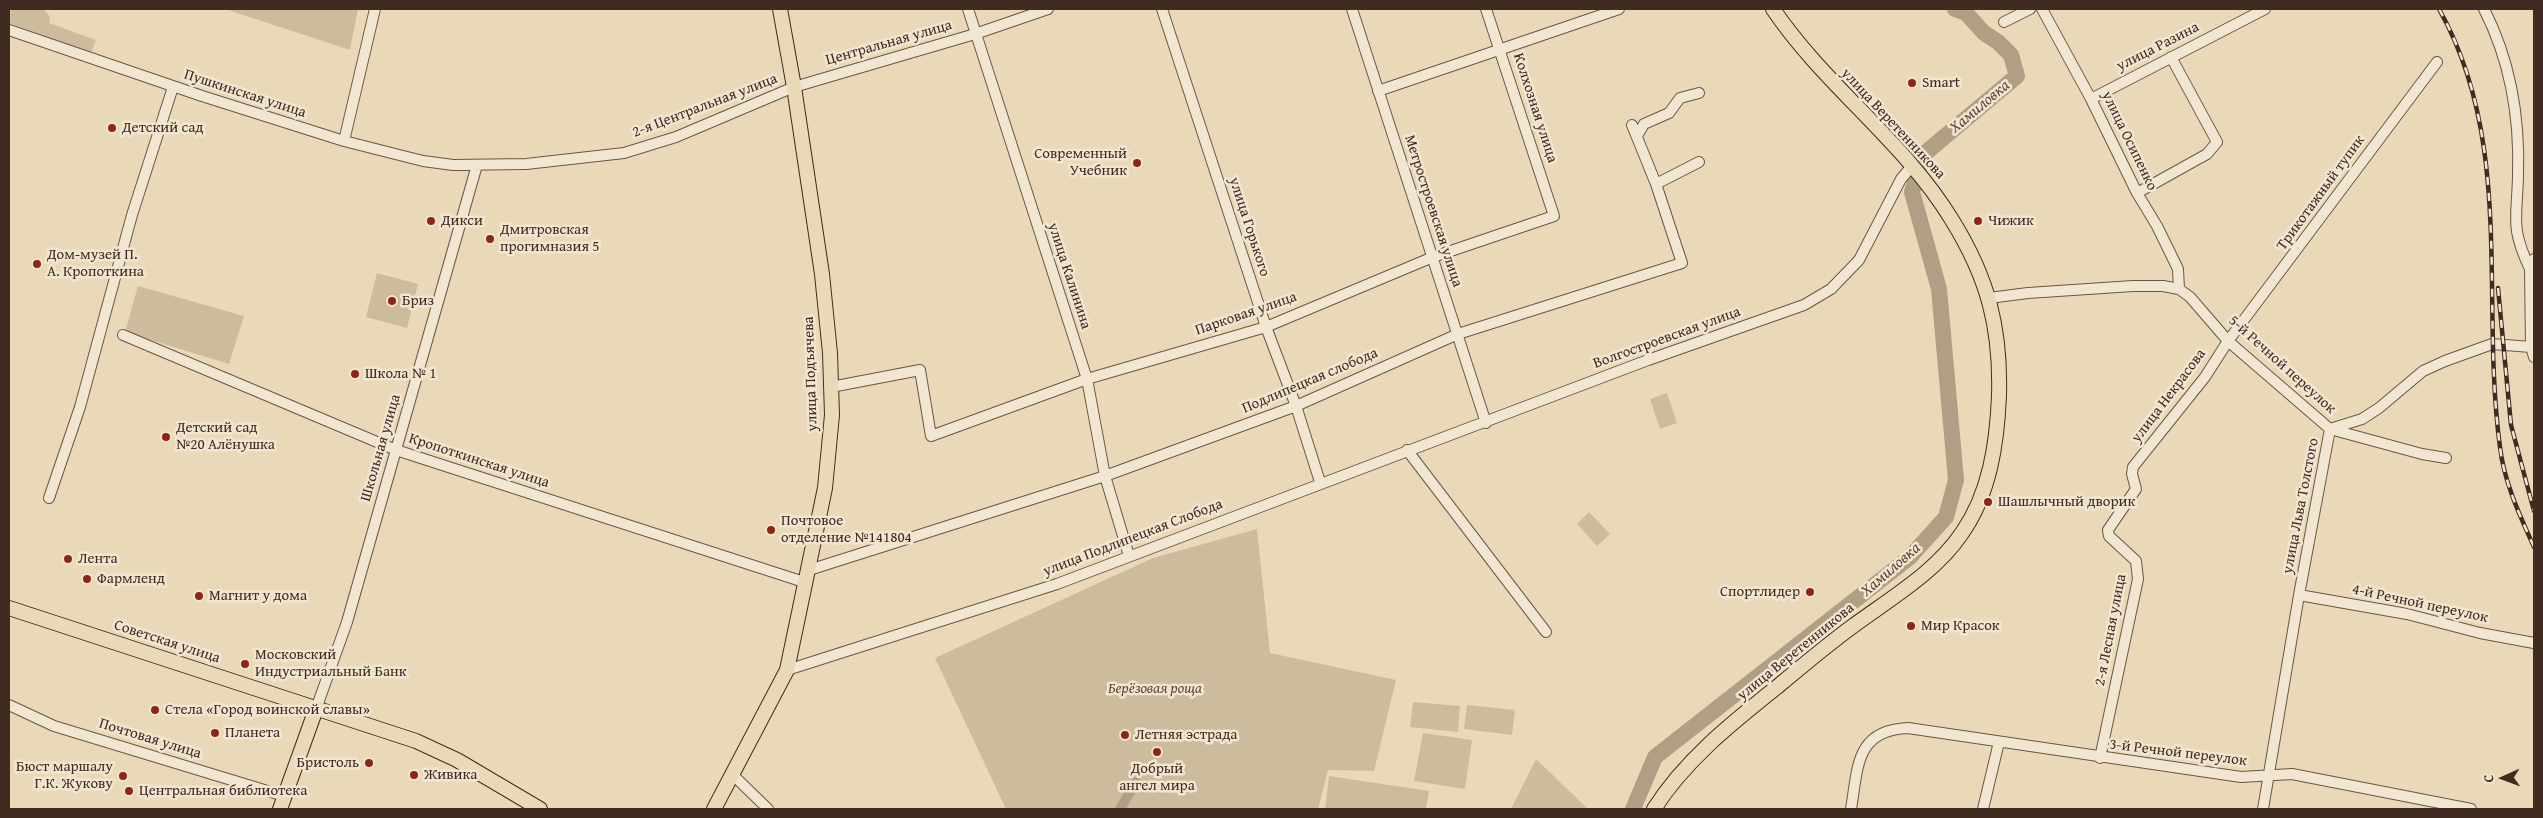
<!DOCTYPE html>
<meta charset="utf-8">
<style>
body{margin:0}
#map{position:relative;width:2543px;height:818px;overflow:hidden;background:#ead9b8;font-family:"Gentium Book Plus",serif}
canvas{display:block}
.frame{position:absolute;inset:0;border:10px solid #402b21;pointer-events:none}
.north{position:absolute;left:2478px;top:753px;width:50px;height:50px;-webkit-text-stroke:4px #f1e6d1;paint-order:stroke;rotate:268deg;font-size:14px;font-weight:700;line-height:20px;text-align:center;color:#402b21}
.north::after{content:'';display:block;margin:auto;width:18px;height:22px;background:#402b21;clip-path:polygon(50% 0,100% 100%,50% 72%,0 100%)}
</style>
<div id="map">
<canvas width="2543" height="818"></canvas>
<div class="frame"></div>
<div class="north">С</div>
</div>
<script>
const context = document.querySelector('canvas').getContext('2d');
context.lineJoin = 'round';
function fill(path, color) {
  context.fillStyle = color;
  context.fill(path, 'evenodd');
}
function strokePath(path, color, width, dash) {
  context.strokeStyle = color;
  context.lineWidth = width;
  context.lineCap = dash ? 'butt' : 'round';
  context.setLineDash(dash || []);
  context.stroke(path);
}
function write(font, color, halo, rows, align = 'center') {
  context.font = font + ' "Gentium Book Plus",serif';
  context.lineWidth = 5;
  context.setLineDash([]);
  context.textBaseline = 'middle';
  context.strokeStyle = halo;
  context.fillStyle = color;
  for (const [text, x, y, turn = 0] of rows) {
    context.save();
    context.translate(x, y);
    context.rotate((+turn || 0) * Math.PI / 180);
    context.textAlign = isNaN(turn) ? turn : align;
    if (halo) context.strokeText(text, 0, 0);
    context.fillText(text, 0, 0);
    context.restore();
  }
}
fill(new Path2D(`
 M11,9H44L50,17L49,23L96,40L91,53L9,23Z
 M225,9H358L350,50Z
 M377,273L418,284L407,328L366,317Z
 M138,286L244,316L229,364L125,332Z
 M1667,393L1677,423L1660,429L1650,399Z
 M1589,512L1610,534L1597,546L1577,524Z
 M1257,529L1270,653L1396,680L1374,771L1328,770L1318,809H1006L935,658L1153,558Z
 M1413,702L1460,706L1458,732L1410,727Z
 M1467,705L1515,710L1512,735L1464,729Z
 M1423,733L1472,740L1465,789L1414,781Z
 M1536,759L1588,809H1511Z
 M1329,776L1429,791L1426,809H1325Z`), '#cdbb9e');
strokePath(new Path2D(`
 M1120,809L1136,782`), '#b09e85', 10);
strokePath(new Path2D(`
 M1921,164L1924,154L2017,76L2011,55L1998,42L1984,33L1966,13L1955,9
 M1633,809L1655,757L1910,557L1946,517L1956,480L1939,289L1912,192L1915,182`), '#b09e85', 16);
const minor = new Path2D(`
 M968,9L1087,379L1105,476L1129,556
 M1162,9L1266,327L1296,406L1320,482
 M1352,9L1486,423
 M2042,9L2091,99L2137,193L2157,226L2178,269L2179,289
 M2484,9C2510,60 2520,119 2518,176C2517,219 2510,227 2530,269
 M2004,22L2030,9
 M9,30L202,96L344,141L423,161L453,165L526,164L624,153L676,137L794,87L975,34L1048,9
 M1378,91L1619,9
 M2091,99L2265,9
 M1637,136L1644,124L1669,113L1680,98L1699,93
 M344,141L375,9
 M1656,184L1699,162
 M2137,193L2207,154L2217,142L2171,57
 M2534,259L2530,269L2531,347L2534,357
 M1989,298L2028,293L2133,286H2163L2179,289L2190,297L2228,341L2330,429L2422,454L2446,458
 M123,335L396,450L807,583
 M831,387L920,370L931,436L1087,379L1266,327L1433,257L1554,216L1486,9
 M2330,429L2362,419L2379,408L2423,371L2445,361L2492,344L2531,347
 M1407,450L1546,632
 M49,498L80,407L132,215L173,87
 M809,570L1105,476L1296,406L1458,334L1682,263L1656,184L1632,125
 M2299,595L2407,614L2480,633L2534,643
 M787,670L1057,584L1648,360L1804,305L1831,289L1859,260L1901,179L1912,166
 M9,705L54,726L284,796
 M316,709L347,622L477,165
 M2100,758L2138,579L2136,561L2109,536L2108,530L2136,489L2132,474L2133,467L2205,377L2228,341L2437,62
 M733,775L768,809
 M1851,809C1858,768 1855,730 1908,728L2241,777L2292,774L2471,809
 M1983,809L1999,742
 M2263,809L2299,595L2330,429`);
const major = new Path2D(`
 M9,608L416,741L457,760L540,809
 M280,809L316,709
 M714,809L787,670L825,488L832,415L830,353L822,274L794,87L780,9
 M1654,809C1685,760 1732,723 1777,687C1802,666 1827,645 1853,626C1891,598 1936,572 1962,533C1990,493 1997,443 1999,396C2001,328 1988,278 1952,220C1904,141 1825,86 1773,9`);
strokePath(minor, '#6a5647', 12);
strokePath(major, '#402b21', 16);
strokePath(minor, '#f1e6d1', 10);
strokePath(major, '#ead9b8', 14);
const rail = new Path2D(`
 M2439,9C2515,144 2480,300 2500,447C2504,482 2520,516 2534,547
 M2498,288L2511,425L2534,511`);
strokePath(rail, '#402b21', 4.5);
strokePath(rail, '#f1e6d1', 2.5, [8]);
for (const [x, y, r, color] of [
 [1912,83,5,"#8f2418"],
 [112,128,5,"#8f2418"],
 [1137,163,5,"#8f2418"],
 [431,221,5,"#8f2418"],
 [1978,221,5,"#8f2418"],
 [490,239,5,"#8f2418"],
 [37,264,5,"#8f2418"],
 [392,301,5,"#8f2418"],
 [355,374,5,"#8f2418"],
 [166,437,5,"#8f2418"],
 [1988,502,5,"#8f2418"],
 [771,530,5,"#8f2418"],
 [68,559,5,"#8f2418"],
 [87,579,5,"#8f2418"],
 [1810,592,5,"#8f2418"],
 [199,596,5,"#8f2418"],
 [1911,626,5,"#8f2418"],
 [245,664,5,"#8f2418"],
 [155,710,5,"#8f2418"],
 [215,733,5,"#8f2418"],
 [1125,735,5,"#8f2418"],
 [1157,752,5,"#8f2418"],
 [369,763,5,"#8f2418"],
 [414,775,5,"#8f2418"],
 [123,776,5,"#8f2418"],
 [129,791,5,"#8f2418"]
]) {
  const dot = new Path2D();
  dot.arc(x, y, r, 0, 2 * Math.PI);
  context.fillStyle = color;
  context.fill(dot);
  strokePath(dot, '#f1e6d1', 2);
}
write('15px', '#402b21', '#f1e6d1', [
 ["Центральная улица",889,43,-16],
 ["улица Разина",2158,47,-27],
 ["Пушкинская улица",245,94,18],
 ["2-я Центральная улица",705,106,-21],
 ["Колхозная улица",1535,108,72],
 ["улица Веретенникова",1893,124,47],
 ["улица Осипенко",2129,141,64],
 ["Трикотажный тупик",2321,193,-54],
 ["Метростроевская улица",1433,211,72],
 ["улица Горького",1249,227,72],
 ["улица Калинина",1069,276,72],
 ["Парковая улица",1246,314,-19],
 ["Волгостроевская улица",1667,338,-20],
 ["5-й Речной переулок",2282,365,42],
 ["улица Подъячева",811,374,-92],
 ["Подлипецкая слобода",1310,381,-23],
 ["улица Некрасова",2169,396,-53],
 ["Школьная улица",381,448,-74],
 ["Кропоткинская улица",479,461,18],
 ["улица Льва Толстого",2301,506,-79],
 ["улица Подлипецкая Слобода",1133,538,-21],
 ["4-й Речной переулок",2420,604,12],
 ["2-я Лесная улица",2111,630,-79],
 ["Советская улица",167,642,18],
 ["улица Веретенникова",1796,652,-39],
 ["Почтовая улица",150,739,17],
 ["3-й Речной переулок",2178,753,7]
]);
write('15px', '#402b21', '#f1e6d1', [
 ["Smart",1922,83],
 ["Детский сад",122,128],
 ["Современный",1127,154,"right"],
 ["Учебник",1127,171,"right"],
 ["Дикси",441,221],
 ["Чижик",1988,221],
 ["Дмитровская",500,230],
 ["прогимназия 5",500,247],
 ["Дом-музей П.",47,255],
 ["А. Кропоткина",47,272],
 ["Бриз",402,301],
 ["Школа № 1",365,374],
 ["Детский сад",176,428],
 ["№20 Алёнушка",176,445],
 ["Шашлычный дворик",1998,502],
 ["Почтовое",781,521],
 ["отделение №141804",781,538],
 ["Лента",78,559],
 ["Фармленд",97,579],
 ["Спортлидер",1800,592,"right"],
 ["Магнит у дома",209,596],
 ["Мир Красок",1921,626],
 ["Московский",255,655],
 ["Индустриальный Банк",255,672],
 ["Стела «Город воинской славы»",165,710],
 ["Планета",225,733],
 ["Летняя эстрада",1135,735],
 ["Бристоль",359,763,"right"],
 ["Бюст маршалу",113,767,"right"],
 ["Г.К. Жукову",113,784,"right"],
 ["Добрый",1157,769,"center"],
 ["ангел мира",1157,786,"center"],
 ["Живика",424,775],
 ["Центральная библиотека",139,791]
], 'left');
write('italic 15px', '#5c483a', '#f1e6d1', [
 ["Берёзовая роща",1155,689]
]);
write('italic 16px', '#5c483a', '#f1e6d1', [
 ["Хамиловка",1980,107,-40],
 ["Хамиловка",1891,570,-41]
]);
</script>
